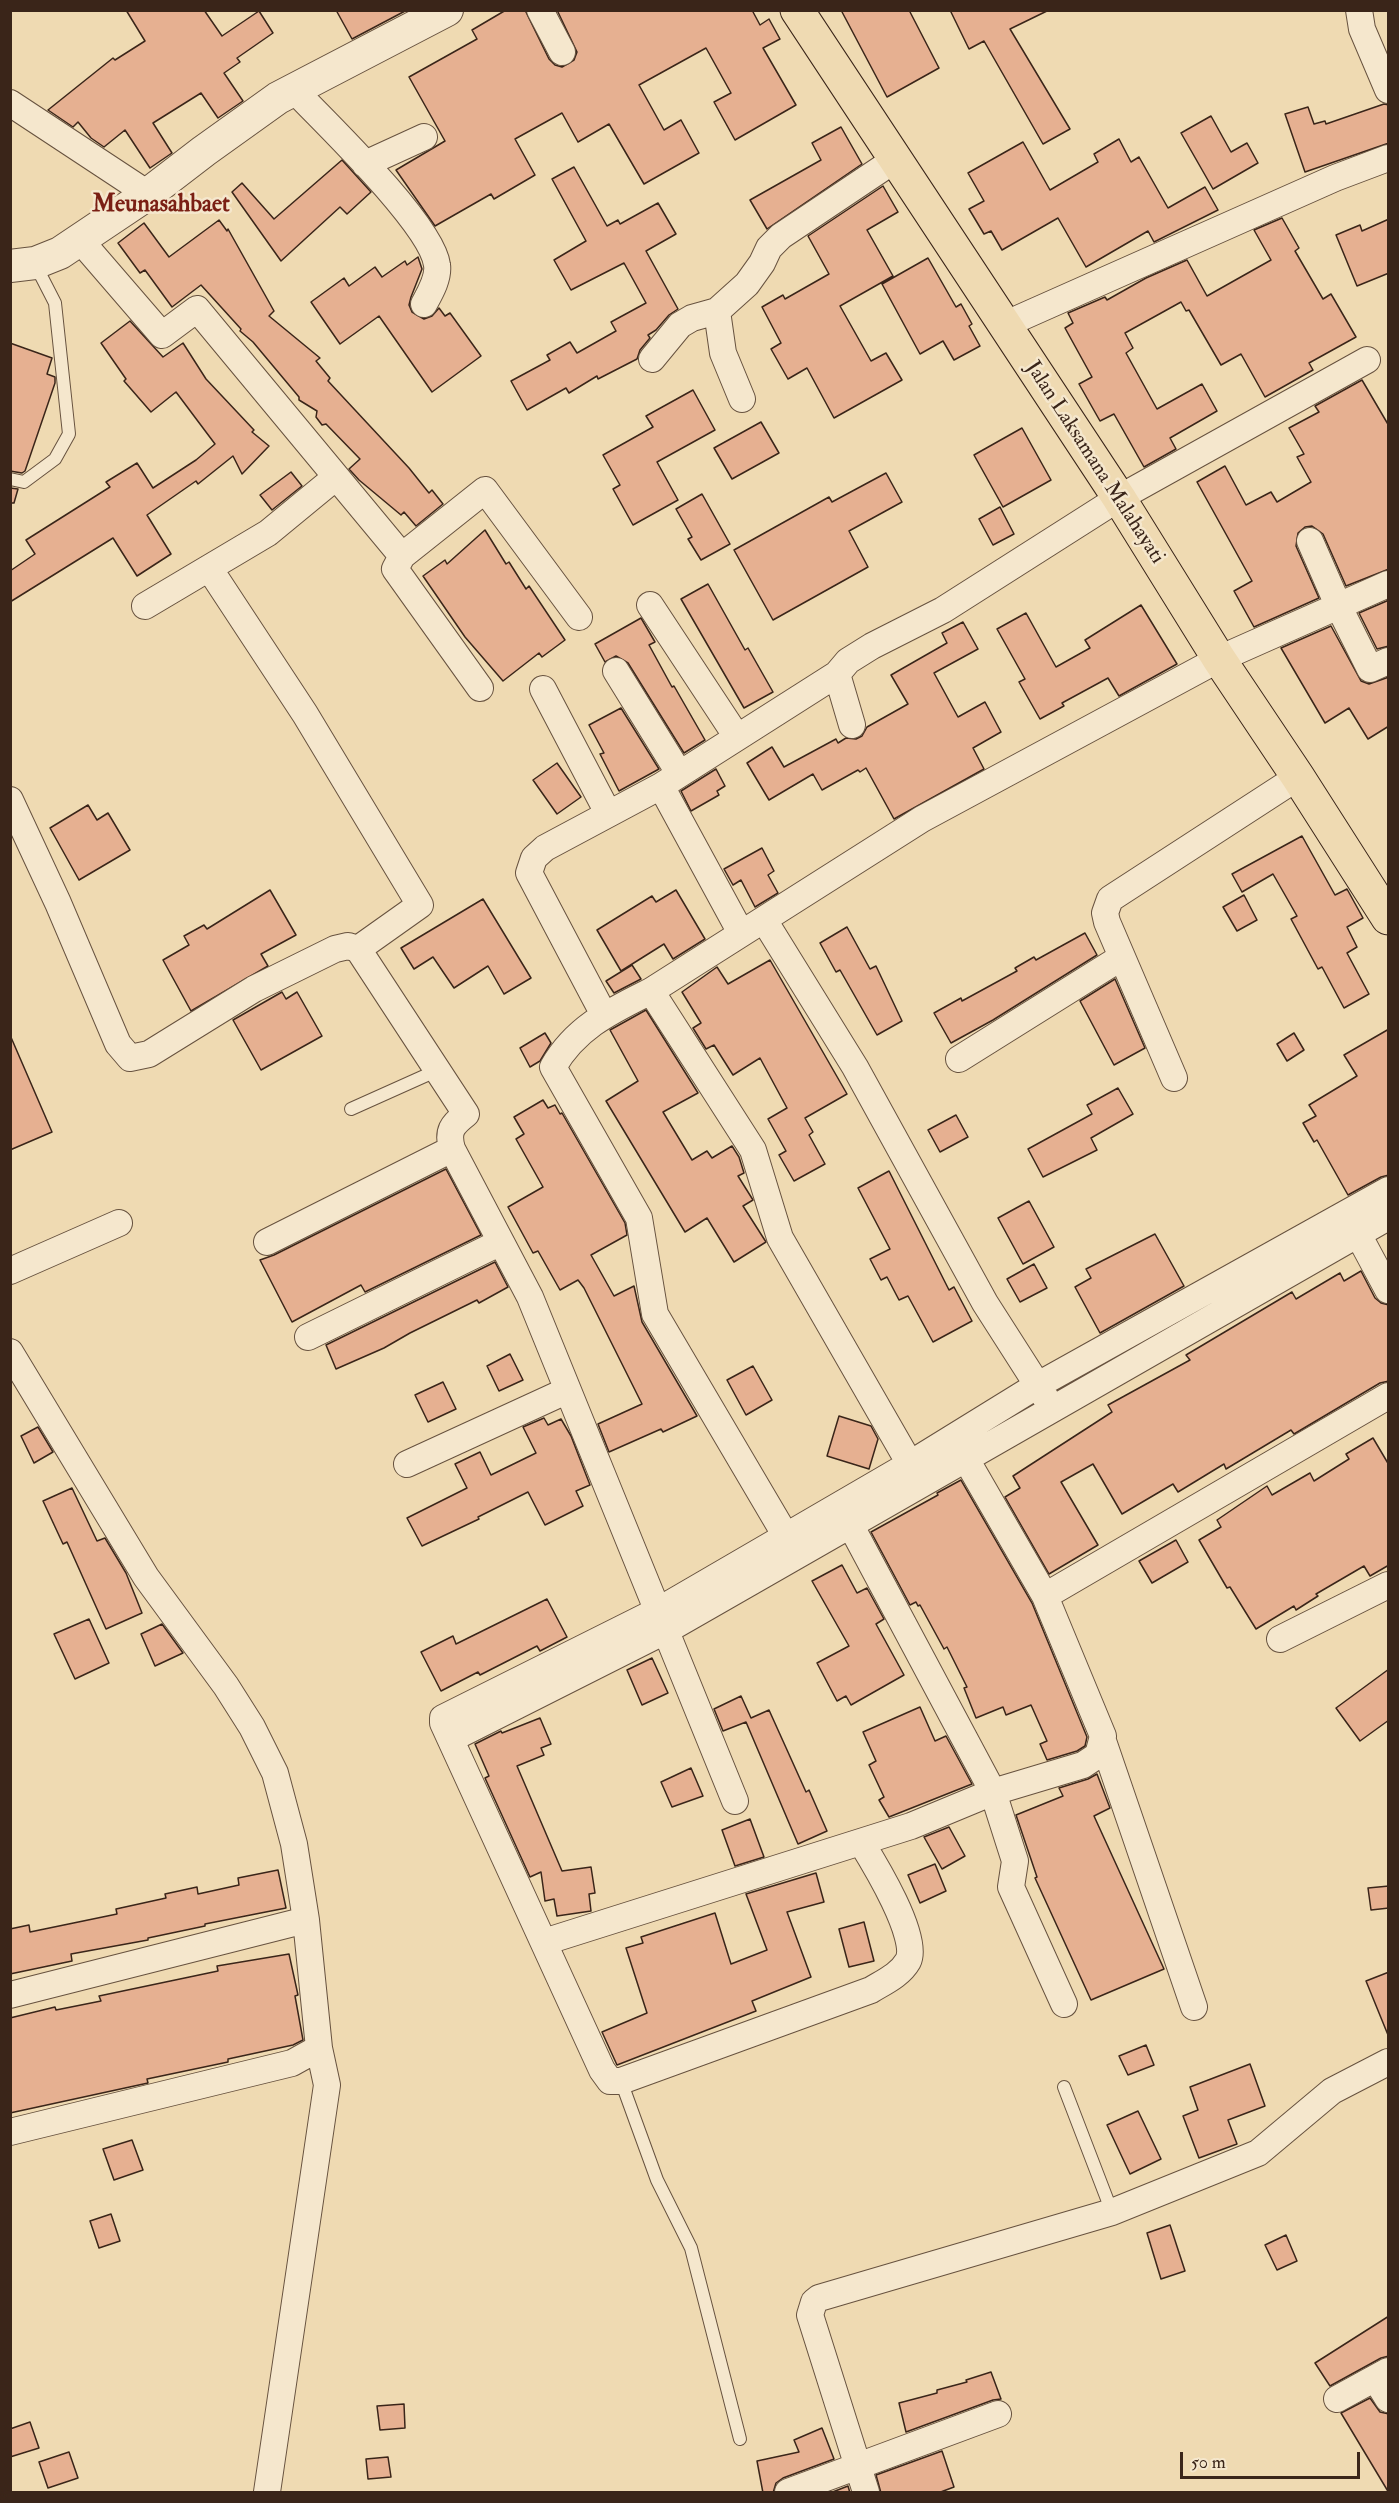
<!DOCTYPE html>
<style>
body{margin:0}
#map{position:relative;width:1399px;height:2503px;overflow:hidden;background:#efdab2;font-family:"IM FELL Double Pica",serif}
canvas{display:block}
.frame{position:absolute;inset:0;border:12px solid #3a2519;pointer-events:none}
.scale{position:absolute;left:1180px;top:2452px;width:180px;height:27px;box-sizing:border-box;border:3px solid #3a2519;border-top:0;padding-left:8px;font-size:18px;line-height:21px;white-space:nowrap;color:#3a2519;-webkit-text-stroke:4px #f5e7cd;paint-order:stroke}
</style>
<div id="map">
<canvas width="1399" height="2503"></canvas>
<div class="frame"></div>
<div class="scale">50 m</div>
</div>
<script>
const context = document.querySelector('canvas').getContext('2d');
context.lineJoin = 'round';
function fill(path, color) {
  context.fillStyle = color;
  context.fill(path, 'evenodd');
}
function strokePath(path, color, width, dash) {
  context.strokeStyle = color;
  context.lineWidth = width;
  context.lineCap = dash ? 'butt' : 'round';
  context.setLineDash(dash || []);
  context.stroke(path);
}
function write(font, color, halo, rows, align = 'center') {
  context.font = font + ' "IM FELL Double Pica",serif';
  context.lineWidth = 5;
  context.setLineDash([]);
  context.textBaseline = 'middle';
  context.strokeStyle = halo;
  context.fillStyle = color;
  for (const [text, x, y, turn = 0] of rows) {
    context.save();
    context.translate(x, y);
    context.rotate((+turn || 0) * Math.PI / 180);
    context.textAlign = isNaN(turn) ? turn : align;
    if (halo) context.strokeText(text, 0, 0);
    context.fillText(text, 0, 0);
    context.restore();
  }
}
const building = new Path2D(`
 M126,10H204L222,36L259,11L273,33L237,58L240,62L224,73L243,101L218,118L201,93L153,123L172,153L150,168L125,130L104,147L91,138L78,122L73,127L48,110L113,58L115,60L145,41Z
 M336,10H407L352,39Z
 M506,10H525L549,59L555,65L562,67L574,60L577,52L557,10H752L760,25L769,19L780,39L763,48L796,105L735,140L714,102L731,93L706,48L639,85L664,130L681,120L699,153L644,184L609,124L578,142L562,113L515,139L535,175L494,199L491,194L435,226L396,170L445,141L409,77L477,39L472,30Z
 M841,10H909L939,68L887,97Z
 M950,10H1049L1010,29L1070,129L1043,144L984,41L969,49Z
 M1384,104L1389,105V143L1305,172L1285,114L1308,107L1314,124L1325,121L1326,124Z
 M1211,116L1231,152L1247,143L1258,163L1213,189L1181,133Z
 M841,127L862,164L767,229L750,200L821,160L812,143Z
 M1119,139L1131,162L1139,157L1168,208L1205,187L1218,210L1154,242L1148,231L1086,267L1058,218L1002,250L991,231L984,234L969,209L984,201L968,173L1023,142L1050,190L1098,162L1094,154Z
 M342,160L371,192L347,214L340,207L281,261L232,192L242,183L274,219Z
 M574,167L607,226L618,220L620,224L658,203L676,234L646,251L678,309L669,315L656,330L648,335L650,338L640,350L637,359L598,379L597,376L569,393L566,388L527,410L511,381L550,360L547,355L570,342L577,353L616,331L611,322L646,303L624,263L571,290L554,260L586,241L552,179Z
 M883,186L898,212L867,230L893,276L840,306L871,361L886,353L902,380L834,418L807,368L788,379L771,349L781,343L762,307L783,295L785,299L829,274L808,236Z
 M1282,218L1299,248L1295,251L1323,299L1331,294L1356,337L1309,363L1313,370L1265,397L1241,354L1221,365L1189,310L1186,311L1181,302L1125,333L1133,348L1126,353L1157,409L1202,384L1217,411L1170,438L1176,449L1144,467L1114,414L1100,421L1079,384L1092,377L1065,328L1073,323L1068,313L1105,297L1107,300L1146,278L1187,260L1207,296L1271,260L1254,230Z
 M1389,219V273L1357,286L1336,235L1360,225L1362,231Z
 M219,220L227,231L228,229L274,311L269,316L320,358L316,361L330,378L328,381L409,468L429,493L432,490L443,504L416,526L404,512L401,515L359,480L349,469L360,459L326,424L322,425L316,417L317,411L299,400V397L253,342L240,331L241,329L201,285L172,307L145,270L140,273L118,243L144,223L169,257Z
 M418,257L422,269L411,297L409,305L412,312L424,319L432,316L439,308L445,316L450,313L481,356L432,392L379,316L340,344L311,302L344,278L349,286L375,267L382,277L405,261L407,265Z
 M928,258L956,307L961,304L972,324L969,326L980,346L954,360L943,341L920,354L882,284Z
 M130,321L163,357L183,343L206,379L254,430L252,432L269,446L242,474L233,456L198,484L196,481L147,515L171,554L137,576L113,538L10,602V571L35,554L26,540L110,487L106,482L137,463L153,488L196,460L215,444L176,392L151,412L124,381L126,379L101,343Z
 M10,343L52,358L47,374L55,377V383L25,471L22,473L10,471Z
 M1362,380L1389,426V569L1346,586L1323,534L1312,526L1305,527L1298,533L1296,546L1319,598L1254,627L1234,591L1252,581L1197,482L1225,466L1246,505L1271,492L1277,502L1311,482L1297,457L1304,454L1289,428L1319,412L1315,406Z
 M693,390L715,430L657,462L678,500L633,525L613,489L620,485L603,455L653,427L646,416Z
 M761,422L779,453L732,479L714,448Z
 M1022,428L1051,480L1003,507L974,455Z
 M291,472L302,486L272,510L260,495Z
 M886,473L902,502L849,531L868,567L773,620L734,550L829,497L832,502Z
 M10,488L18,489L14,503H10Z
 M702,494L730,544L701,560L688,539L692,537L676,509Z
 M1000,507L1014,534L993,545L979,519Z
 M485,530L506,564L509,562L526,589L529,586L565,640L542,657L539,653L503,681L465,637L423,576L445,560L447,564Z
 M708,584L745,650L748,648L773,692L744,708L681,599Z
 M1389,600V646L1377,649L1359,613Z
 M1141,605L1177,664L1119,696L1108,678L1062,703L1064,706L1040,719L1019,682L1025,679L997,629L1026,613L1056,667L1090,648L1085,640Z
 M641,618L655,642L649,645L672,687L674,686L705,740L684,753L628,663L616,656L605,662L595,644Z
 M963,622L978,649L934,673L958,717L985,702L1001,732L973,748L984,769L894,819L866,768L860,772L858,770L822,790L813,774L769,800L747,763L772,747L784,767L836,739L838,743L846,738L856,739L862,736L867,727L908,704L891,675L947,643L942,633Z
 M1331,626L1361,681L1369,684L1389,677V726L1368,739L1349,708L1325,723L1281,648Z
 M621,708L659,769L619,791L600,754L604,753L589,725Z
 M557,763L581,797L557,814L533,780Z
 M716,769L725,786L717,791L719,795L691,811L681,791Z
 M88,805L97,820L108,813L130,850L79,880L50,828Z
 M1302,836L1335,895L1347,889L1363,918L1347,927L1357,947L1347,953L1369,994L1344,1008L1322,967L1318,969L1291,919L1297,916L1273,874L1242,892L1232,874Z
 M762,848L774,871L768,875L778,893L755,907L741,880L733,885L724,869Z
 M270,890L296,935L261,954L268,966L191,1011L163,960L189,945L184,936L204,925L207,929Z
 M676,890L705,939L673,959L664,944L621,971L597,930L652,896L656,902Z
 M1244,895L1257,920L1237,931L1223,907Z
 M483,899L531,978L504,994L488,966L454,988L433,957L414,969L401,948Z
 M847,927L870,969L876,966L902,1021L877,1035L840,970L836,972L820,943Z
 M1085,933L1097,955L993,1020L951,1043L934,1013L961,998L962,1001L1017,971L1015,968L1034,957L1036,960Z
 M770,960L847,1094L805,1118L813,1132L809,1135L825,1164L794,1181L779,1155L786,1151L768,1119L787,1108L760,1058L733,1075L714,1045L706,1049L693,1028L701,1023L682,992L717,967L728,984Z
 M632,965L641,979L614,993L606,981Z
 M1115,979L1145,1048L1114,1065L1080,1001Z
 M282,992L286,999L297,992L322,1036L261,1070L233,1020Z
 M646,1010L698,1093L663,1112L692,1160L707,1151L712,1158L732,1146L739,1157L744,1173L738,1176L753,1200L743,1206L766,1242L734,1262L707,1218L685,1232L606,1101L638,1081L610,1030Z
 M1389,1029V1175L1381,1177L1348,1195L1317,1140L1314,1142L1303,1123L1316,1116L1309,1105L1357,1076L1344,1055Z
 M545,1033L551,1043L540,1061L530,1067L520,1048Z
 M1294,1033L1304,1050L1287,1061L1277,1044Z
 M10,1035L52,1132L10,1150Z
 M1118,1088L1133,1114L1091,1138L1097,1150L1043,1177L1028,1149L1092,1114L1087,1105Z
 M543,1100L548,1108L555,1105L560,1114L562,1113L625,1223L627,1235L591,1255L614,1296L634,1286L642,1322L697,1416L663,1432L661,1429L609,1452L598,1424L642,1404L584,1288L578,1280L560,1290L538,1251L533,1253L508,1207L543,1187L516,1139L524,1134L514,1117Z
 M956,1115L968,1137L940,1152L928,1130Z
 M446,1169L481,1235L365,1292L361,1285L292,1322L260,1260L274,1255Z
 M889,1171L949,1290L954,1287L972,1321L933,1342L908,1296L899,1300L887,1277L881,1280L870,1259L890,1249L858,1188Z
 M1029,1201L1054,1247L1023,1264L998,1218Z
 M1155,1234L1184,1286L1100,1333L1075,1287L1091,1278L1086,1269Z
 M495,1262L508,1287L479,1303L477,1300L410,1333L384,1348L336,1369L326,1345Z
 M1034,1264L1047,1288L1020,1302L1007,1279Z
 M1361,1271L1375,1298L1381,1303L1389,1305V1381L1380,1383L1294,1434L1291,1430L1226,1469L1224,1464L1178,1492L1173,1484L1122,1514L1093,1464L1061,1482L1098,1545L1049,1574L1005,1497L1020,1488L1013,1476L1112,1412L1108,1405L1190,1360L1186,1355L1292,1292L1296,1299L1340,1273L1344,1281Z
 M510,1354L523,1380L499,1391L487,1366Z
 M753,1366L772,1400L746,1415L727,1380Z
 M443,1382L456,1409L428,1422L415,1395Z
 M839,1416L871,1426L878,1439L869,1469L827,1456Z
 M544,1418L548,1425L561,1419L571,1436L590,1485L576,1491L583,1506L545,1525L528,1492L478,1517L479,1519L422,1546L407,1518L467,1488L455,1464L480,1452L491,1475L536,1453L523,1427Z
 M38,1427L53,1452L34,1463L21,1436Z
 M1373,1438L1389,1465V1565L1370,1576L1364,1566L1316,1594L1318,1596L1296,1610L1294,1606L1256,1629L1230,1587L1227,1588L1199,1540L1221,1527L1217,1520L1267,1486L1272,1495L1310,1473L1314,1481L1349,1459L1346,1454Z
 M961,1480L1032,1603L1087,1737L1085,1746L1077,1751L1047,1760L1040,1744L1047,1741L1031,1705L1006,1715L1003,1707L976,1718L964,1688L967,1687L947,1647L944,1649L920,1605L918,1606L916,1602L910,1605L871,1532L938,1495L937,1493Z
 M72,1488L97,1541L105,1538L126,1573L142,1613L106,1629L67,1542L63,1544L43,1501Z
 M1176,1540L1188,1562L1152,1583L1139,1561Z
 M842,1565L857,1593L867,1588L884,1619L876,1624L904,1675L851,1705L846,1696L837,1701L817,1663L849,1646L812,1581Z
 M547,1599L567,1637L540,1651L537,1646L480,1675L478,1672L441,1691L421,1652L453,1636L456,1644Z
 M89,1619L109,1663L75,1679L54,1634Z
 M162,1624L183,1653L155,1666L141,1634Z
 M652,1658L668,1693L642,1705L627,1670Z
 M1389,1669V1720L1360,1741L1336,1708Z
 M741,1696L751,1718L769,1710L806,1792L809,1790L827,1831L798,1844L746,1722L723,1731L714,1709Z
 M920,1707L935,1741L946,1736L972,1784L889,1817L879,1800L884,1797L869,1765L876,1761L863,1732Z
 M540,1718L551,1744L541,1748L544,1755L517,1766L562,1871L591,1867L595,1893L589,1894L591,1911L557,1916L554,1899L545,1901L541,1872L530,1877L485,1778L489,1776L475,1744L501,1731L502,1733Z
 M691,1768L703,1796L672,1807L661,1782Z
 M1097,1774L1110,1808L1094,1816L1164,1969L1091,2000L1035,1878L1037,1877L1016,1815L1063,1796L1059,1788L1088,1779Z
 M750,1819L764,1857L735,1866L722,1830Z
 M949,1827L965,1856L942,1869L924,1837Z
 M935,1864L946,1891L920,1903L908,1875Z
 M278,1870L286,1908L205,1924V1926L148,1938V1940L71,1954L72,1961L10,1974V1929L29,1925L30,1932L117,1914L116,1909L166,1898L165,1894L197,1887L198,1894L239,1885L238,1878Z
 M816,1873L824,1902L787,1912L811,1977L752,2001L756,2011L617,2065L602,2032L647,2013L626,1948L643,1943L641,1937L715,1913L731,1964L767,1950L746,1894Z
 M1389,1886V1908L1371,1910L1368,1888Z
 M864,1922L874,1961L849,1967L839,1929Z
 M289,1954L298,1995L295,1996L303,2040L293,2045L228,2059V2062L147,2079L148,2083L10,2113V2018L55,2007L56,2010L101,2001L99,1996L218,1971L217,1966Z
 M1389,1972V2035H1388L1366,1981Z
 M1146,2045L1154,2065L1128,2075L1119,2056Z
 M1250,2064L1265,2106L1228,2120L1237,2144L1199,2158L1183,2116L1198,2110L1190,2087Z
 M1138,2111L1161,2159L1130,2174L1107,2125Z
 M132,2140L143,2170L114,2180L103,2149Z
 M111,2214L120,2241L99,2248L90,2221Z
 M1170,2225L1185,2271L1161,2279L1147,2233Z
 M1286,2235L1297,2261L1277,2270L1265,2245Z
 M1389,2316V2356L1381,2358L1330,2386L1315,2363Z
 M991,2372L1001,2399L993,2400L906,2432L899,2403L937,2393V2390L967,2382L966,2380Z
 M1370,2398L1380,2412L1389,2414V2493L1341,2413Z
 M404,2404L405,2428L380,2430L377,2406Z
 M30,2422L39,2448L10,2457V2429Z
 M822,2428L834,2459L783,2478L776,2483L773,2493H763L757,2461L799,2452L794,2440Z
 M942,2451L954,2487L938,2493H881L876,2475Z
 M69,2452L78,2478L48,2488L39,2462Z
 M388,2457L391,2477L368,2479L366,2459Z
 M848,2486L850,2493H830Z`);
fill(building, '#e6b091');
strokePath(building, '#3a2519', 1.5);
const service = new Path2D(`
 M10,479L24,482L55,459L69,434L55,303L35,264
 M351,1109L438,1070
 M621,2081L657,2180L691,2248L740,2439
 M1064,2087L1112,2212`);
const minor = new Path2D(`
 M540,10L562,52
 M1359,10L1362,29L1388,90
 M294,90C325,122 432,225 437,265C439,278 430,293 424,304
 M10,103L148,194
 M365,164L424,137
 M80,240L162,335L197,309L402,556L485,490L579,617
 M717,311L723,353L742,399
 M1004,325L1335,178L1388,158
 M652,359L680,325L692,318L717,311L747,284L762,263L769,248L781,236L896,159
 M1310,541L1338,605L1370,669L1388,661
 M402,556L395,569L480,688
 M209,568L305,714L420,905L358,949
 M650,605L737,737
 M145,606L268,533L336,477
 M616,671L679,773
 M543,689L608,813
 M852,725L837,674L848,661L872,646L943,610L1119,498L1367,360
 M661,786L741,933
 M10,800L58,903L118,1044L130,1058L149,1054L254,989L335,949L348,946L358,949L466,1114C452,1125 447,1131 452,1149L530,1297L735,1801
 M764,920L855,1067L985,1303L1047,1400
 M651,991L753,1150L780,1238L918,1478
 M604,1015L529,873L534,858L545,848L661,786L837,674
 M959,1059L1122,957
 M1174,1078L1107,922L1105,913L1110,899L1298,777
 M1351,1221L1388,1290
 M267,1242L452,1149
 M10,1271L119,1223
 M308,1337L501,1242
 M10,1352L146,1577L226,1686L252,1727L275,1773L294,1844L306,1920L319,2048L327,2085L267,2492
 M407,1464L566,1391
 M843,1511L993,1792L1015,1861L1011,1887L1064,2004
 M797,1555L655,1314L639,1218L553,1067C576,1027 611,1011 651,991L922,819L1219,659L1388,584
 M1045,1596L1388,1396
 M1280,1639L1388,1585
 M451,1739L667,1630L1388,1217
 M1103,1741L1194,2007
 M861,1842C874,1863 920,1938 908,1961C900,1975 884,1982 871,1990L621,2081H610L602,2070L443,1723V1718L659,1610L910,1464L1038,1385L1388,1190
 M544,1942L911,1826L993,1792L1083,1765L1098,1755L1103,1736L1045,1596L966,1459
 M10,1995L306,1920
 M10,2132L292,2063L319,2048
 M1375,2378L1388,2399
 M1337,2399L1388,2371
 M788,2492L998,2414
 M866,2492L810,2315L814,2302L819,2298L1112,2212L1258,2153L1332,2091L1388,2062`);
const tertiary = new Path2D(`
 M10,266L35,263L60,253L148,194L204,151L278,98L447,10`);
const trunk = new Path2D(`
 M797,10L1119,498L1219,659L1298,777L1388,918`);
strokePath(service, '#67523f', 14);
strokePath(minor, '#67523f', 28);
strokePath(tertiary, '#67523f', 34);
strokePath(trunk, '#3a2519', 35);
strokePath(service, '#f5e7cd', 12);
strokePath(minor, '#f5e7cd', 26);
strokePath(tertiary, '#f5e7cd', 32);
strokePath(trunk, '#efdab2', 33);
write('21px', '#3a2519', '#f5e7cd', [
 ["Jalan Laksamana Malahayati",1094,463,57]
]);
write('bold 24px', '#7a1f14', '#f5e7cd', [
 ["Meunasahbaet",161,206]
]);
</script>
